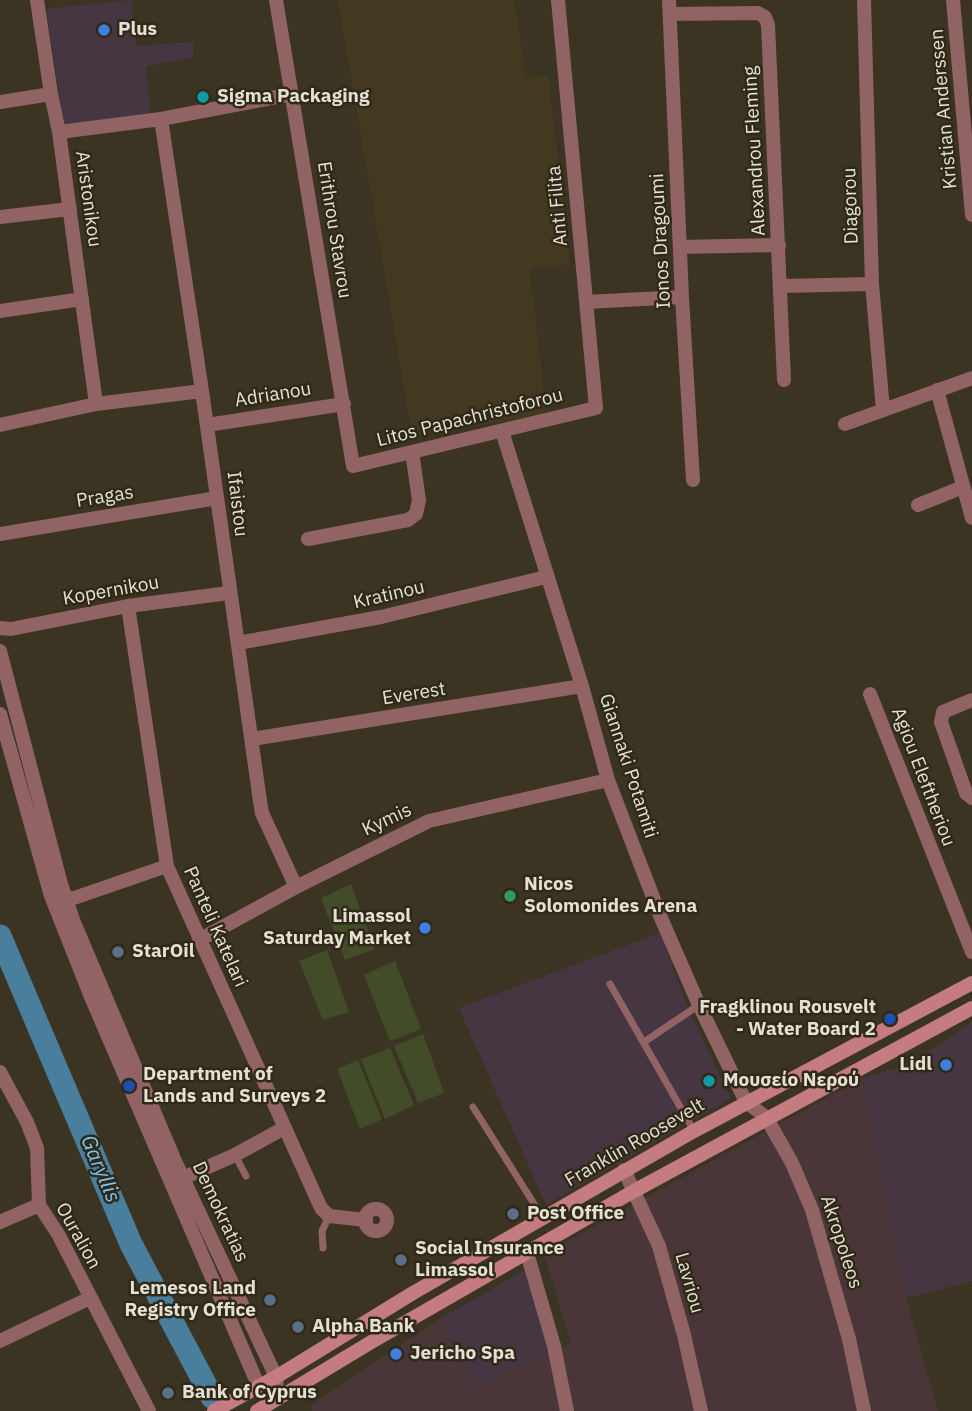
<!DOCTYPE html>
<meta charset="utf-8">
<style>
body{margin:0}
canvas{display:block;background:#3b3422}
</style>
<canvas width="972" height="1411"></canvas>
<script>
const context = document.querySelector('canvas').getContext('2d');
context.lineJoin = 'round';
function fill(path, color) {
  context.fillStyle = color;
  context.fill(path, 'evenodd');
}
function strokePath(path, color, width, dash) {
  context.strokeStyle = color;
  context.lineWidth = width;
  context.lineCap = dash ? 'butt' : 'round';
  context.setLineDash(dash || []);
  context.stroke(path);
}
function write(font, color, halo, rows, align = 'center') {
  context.font = font + ' "IBM Plex Sans",sans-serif';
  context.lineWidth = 5;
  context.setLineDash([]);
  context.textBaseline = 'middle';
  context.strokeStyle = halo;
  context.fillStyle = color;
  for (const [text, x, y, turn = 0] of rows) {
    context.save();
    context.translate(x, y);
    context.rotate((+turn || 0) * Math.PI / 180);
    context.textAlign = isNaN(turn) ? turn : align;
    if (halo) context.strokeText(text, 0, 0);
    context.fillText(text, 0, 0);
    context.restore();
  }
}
fill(new Path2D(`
 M131,0L137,46L193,42V58L146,66L150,114L64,124L46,9Z
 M660,933L689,1011L731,1098L546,1205L459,1008Z
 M972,1021V1281L906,1298L862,1078L896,1068L942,1044Z
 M525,1270L549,1354L478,1387L440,1319Z`), '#463642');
fill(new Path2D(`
 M862,1078L906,1298L938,1411H312L310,1406L440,1319L478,1387L571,1344L544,1254Z`), '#4a3639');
fill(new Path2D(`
 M338,0H514L526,77L548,76L570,264L530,268L546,415L412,435Z`), '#433920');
fill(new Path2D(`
 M351,884L375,949L345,960L321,898Z
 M327,950L349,1012L323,1020L299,961Z
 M395,961L421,1029L390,1041L364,975Z
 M423,1034L444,1093L418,1103L394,1046Z
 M390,1048L414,1105L385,1119L361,1059Z
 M358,1060L382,1119L360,1129L337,1069Z`), '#424c28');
strokePath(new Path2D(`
 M0,936L131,1244L212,1397`), '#497e9d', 23);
strokePath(new Path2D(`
 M610,984L694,1131
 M644,1042L699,1005
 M473,1107L543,1218
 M235,1155L246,1176
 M323,1248L322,1231L329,1216`), '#926365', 7);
strokePath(new Path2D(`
 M37,0L51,94L59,132L96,404
 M276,0L353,466L596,408L558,0
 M669,0L682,297L693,480
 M864,0L872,284L883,410
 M953,0L972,215
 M670,14L758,13L765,17L768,25L784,380
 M0,102L51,94
 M161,119L202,391L260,801L262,813L296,887
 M59,132L161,119L292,94
 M0,217L70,209
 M680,247L779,245
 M781,286L872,284
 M586,302L682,297
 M0,311L82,299
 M937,390L972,518
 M845,424L972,378
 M0,425L96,404L202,391
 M207,425L344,404
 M502,431L582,686L608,780L661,918L699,1005L746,1102L766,1117L792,1163L812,1210L849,1339L864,1411
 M918,505L963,487
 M0,534L217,498
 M308,539L408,520L416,514L419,500L412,452
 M128,606L167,866L321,1208L329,1216L366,1220
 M0,628L11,629L128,606L229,593
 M238,643L381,617L546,577
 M870,694L972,952
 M972,700L943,712L941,722L966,793L972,798
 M252,739L582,686
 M56,898H74L167,866
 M199,940L296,887L429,821L608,780
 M0,1072L27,1122L37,1148L39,1205L58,1234L149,1411
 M624,1170L659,1246L684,1335L701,1411
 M175,1186L183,1178L235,1155L284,1128
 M365 1220a11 11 0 1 1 22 0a11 11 0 1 1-22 0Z
 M0,1222L39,1205
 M527,1253L554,1346L567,1411
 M0,1341L90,1298`), '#926365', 14);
strokePath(new Path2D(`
 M0,651L61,884L73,920L175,1161L276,1377L278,1399
 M0,714L51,896L91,997L259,1387L278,1399`), '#926365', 14);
strokePath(new Path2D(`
 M214,1411L276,1377L413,1293L694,1131L972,983
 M257,1411L373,1341L634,1191L972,1008`), '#c57c80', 14);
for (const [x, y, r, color] of [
 [104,30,7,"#3f7fe0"],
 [203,97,7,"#0f9aa8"],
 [510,896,7,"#2e9e5b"],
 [425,928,7,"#3f7fe0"],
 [118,952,7,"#5c6f8a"],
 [890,1019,7,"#1a4fb4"],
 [946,1065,7,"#3f7fe0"],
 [709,1081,7,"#0f9aa8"],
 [129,1086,7,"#1a4fb4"],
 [513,1214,7,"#5c6f8a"],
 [401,1260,7,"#5c6f8a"],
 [270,1300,7,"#5c6f8a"],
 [298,1327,7,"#5c6f8a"],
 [396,1354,7,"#3f7fe0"],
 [168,1393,7,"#5c6f8a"]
]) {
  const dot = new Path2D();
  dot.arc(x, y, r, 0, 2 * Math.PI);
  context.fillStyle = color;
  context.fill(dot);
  strokePath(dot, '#312918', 2.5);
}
write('bold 19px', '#e5e0d5', '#312918', [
 ["Plus",118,30],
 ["Sigma Packaging",217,97],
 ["Nicos",524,885],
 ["Solomonides Arena",524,907],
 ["Limassol",411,917,"right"],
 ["Saturday Market",411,939,"right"],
 ["StarOil",132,952],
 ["Fragklinou Rousvelt",876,1008,"right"],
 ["- Water Board 2",876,1030,"right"],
 ["Lidl",932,1065,"right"],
 ["Department of",143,1075],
 ["Lands and Surveys 2",143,1097],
 ["Μουσείο Νερού",723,1081],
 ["Post Office",527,1214],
 ["Social Insurance",415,1249],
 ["Limassol",415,1271],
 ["Lemesos Land",256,1289,"right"],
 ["Registry Office",256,1311,"right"],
 ["Alpha Bank",312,1327],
 ["Jericho Spa",410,1354],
 ["Bank of Cyprus",182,1393]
], 'left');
write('19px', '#e5e0d5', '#312918', [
 ["Kristian Anderssen",944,109,-95],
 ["Alexandrou Fleming",755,151,-93],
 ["Aristonikou",88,199,82],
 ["Anti Filita",558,206,-95],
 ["Diagorou",851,206,-92],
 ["Erithrou Stavrou",334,230,81],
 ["Ionos Dragoumi",661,241,-93],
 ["Adrianou",273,395,-9],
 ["Litos Papachristoforou",470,418,-14],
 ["Pragas",105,497,-9],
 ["Ifaistou",237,504,83],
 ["Kopernikou",111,591,-10],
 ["Kratinou",389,595,-13],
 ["Everest",414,694,-9],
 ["Giannaki Potamiti",628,766,72],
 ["Agiou Eleftheriou",923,777,69],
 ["Kymis",387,820,-25],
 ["Panteli Katelari",215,927,66],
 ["Franklin Roosevelt",635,1143,-30],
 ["Demokratias",220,1212,65],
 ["Ouralion",78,1236,61],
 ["Akropoleos",841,1242,72],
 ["Lavriou",689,1283,74]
]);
write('italic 21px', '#78c8f9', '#312918', [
 ["Garyllis",100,1169,67]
]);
</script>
